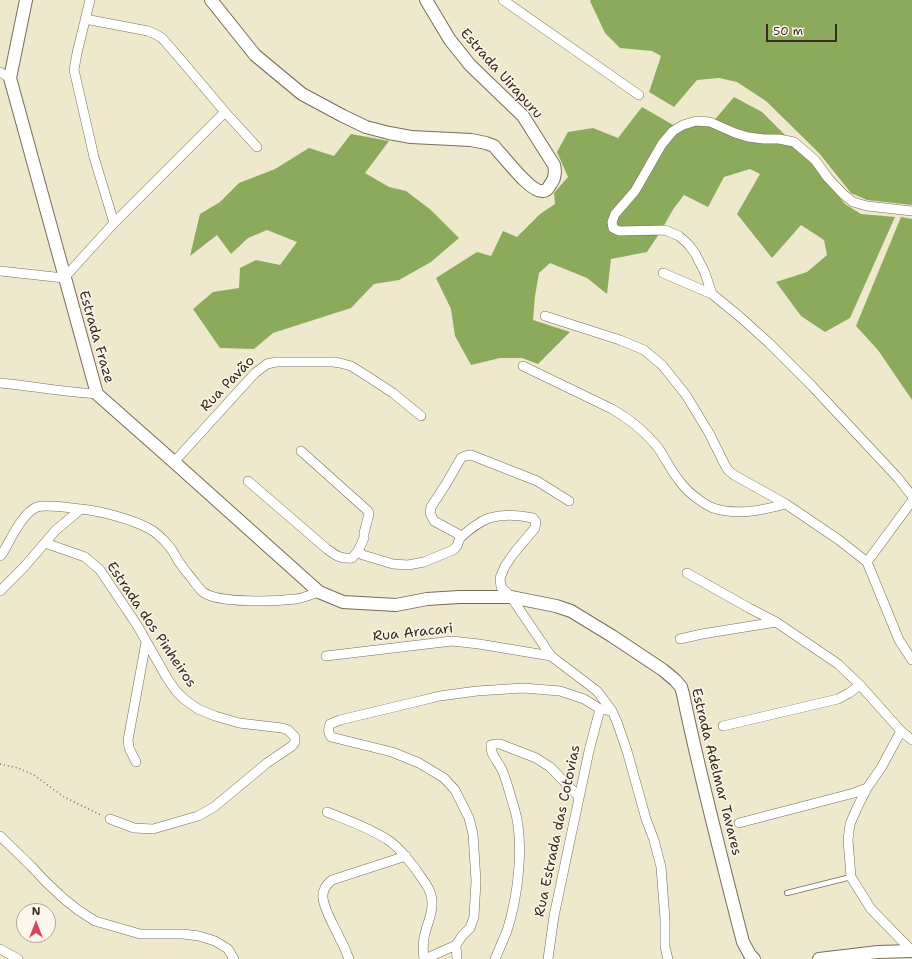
<!DOCTYPE html>
<meta charset="utf-8">
<style>
body{margin:0}
#map{position:relative;width:912px;height:959px;overflow:hidden;background:#eee8cd;font-family:"Shantell Sans",sans-serif}
canvas{display:block}
.north{position:absolute;left:16px;top:903px;width:40px;height:40px;box-sizing:border-box;background:#fbf7ec;border:1px solid #aea59a;border-radius:50%;rotate:0deg;font-size:11px;font-weight:700;line-height:16px;text-align:center;color:#3b2a1e}
.north::after{content:'';display:block;margin:auto;width:14px;height:18px;background:#d1495b;clip-path:polygon(50% 0,100% 100%,50% 72%,0 100%)}
.scale{position:absolute;left:766px;top:24px;width:71px;height:18px;box-sizing:border-box;border:2px solid #3b2a1e;border-top:0;padding-left:5px;font-size:12px;line-height:14px;white-space:nowrap;color:#3b2a1e;-webkit-text-stroke:3px #fbf7ec;paint-order:stroke}
</style>
<div id="map">
<canvas width="912" height="959"></canvas>
<div class="north">N</div>
<div class="scale">50 m</div>
</div>
<script>
const context = document.querySelector('canvas').getContext('2d');
context.lineJoin = 'round';
function fill(path, color) {
  context.fillStyle = color;
  context.fill(path, 'evenodd');
}
function strokePath(path, color, width, dash) {
  context.strokeStyle = color;
  context.lineWidth = width;
  context.lineCap = dash ? 'butt' : 'round';
  context.setLineDash(dash || []);
  context.stroke(path);
}
function write(font, color, halo, rows, align = 'center') {
  context.font = font + ' "Shantell Sans",sans-serif';
  context.lineWidth = 3;
  context.setLineDash([]);
  context.textBaseline = 'middle';
  context.strokeStyle = halo;
  context.fillStyle = color;
  for (const [text, x, y, turn = 0] of rows) {
    context.save();
    context.translate(x, y);
    context.rotate((+turn || 0) * Math.PI / 180);
    context.textAlign = isNaN(turn) ? turn : align;
    if (halo) context.strokeText(text, 0, 0);
    context.fillText(text, 0, 0);
    context.restore();
  }
}
fill(new Path2D(`
 M591,0H912V205L867,200L851,193L819,153L766,101L737,82L719,78L697,80L674,107L649,92L661,56L652,51L620,48L605,33L590,1Z
 M734,97L762,112L809,159L845,204L861,214L895,217L850,318L825,332L801,316L776,282L807,272L827,255L824,240L801,225L772,258L737,214L760,174L750,169L724,177L708,207L684,195L674,208L659,234L647,252L611,259L607,294L587,278L550,263L539,273L535,296L533,320L570,332L538,364L522,358H500L471,365L455,336L451,309L436,278L477,252L491,256L503,231L517,237L540,214L555,204L554,193L568,177L557,152L568,132L593,128L618,138L642,107L675,126L712,123Z
 M351,134L389,141L365,173L389,187L406,191L431,210L459,238L431,262L399,280L374,284L351,308L273,333L254,349L220,348L193,309L213,292L239,288L240,268L256,260L280,265L297,242L267,230L248,238L231,254L217,235L190,256L200,214L220,202L239,183L275,169L309,148L334,156Z
 M901,217L912,219V400L878,350L856,326Z`), '#8caa5c');
const service = new Path2D(`
 M787,893L851,877`);
const minor = new Path2D(`
 M90,0L77,53L74,70L94,157L114,223
 M503,0L639,95
 M85,19L148,31L155,34L162,38L176,54L225,112L257,147
 M0,72L10,78
 M0,271L64,278L114,223L225,112
 M663,273L712,294L739,316L769,343L812,386L898,478L912,496
 M712,294L705,273L695,253L688,244L679,236L665,230L619,231L613,228L612,222L615,214L635,191L662,144L673,131L683,125L696,121L710,122L735,133L748,137L764,139H779L794,142L815,160L828,178L843,194L853,202L867,206L912,211
 M545,316L620,340L644,350L662,365L686,395L709,433L725,465L728,470L734,475L786,504L839,540L867,562L899,640L912,660
 M523,366L612,409C628,418 643,430 655,444C659,448 662,454 665,459C674,474 683,489 698,499C702,502 708,506 713,508C737,516 763,510 786,504
 M0,383C32,386 64,392 97,394
 M301,451L368,511L369,514L364,533V538L358,551
 M174,462L255,373L267,364L276,362H333L340,363L351,366L367,376L393,393L421,416
 M248,481L327,549C336,556 341,559 352,558L358,551L363,555L393,564L408,565L424,562L453,550L457,546L460,538L458,534L434,521L430,513L431,507L446,484L461,458L465,456L471,455L537,481L569,501
 M460,538C469,530 478,522 489,518C503,514 519,515 533,518L536,522L535,528L514,553L505,566L500,578L501,587L511,597L551,656L597,691L612,711L617,722L627,751L646,819L654,840L661,867L665,919V947L668,959
 M45,543L85,557L100,570L137,625L167,678L176,691L184,699L198,709L215,716L239,723L282,728L288,730L295,737V742L292,746L267,763L214,807L198,816L153,829L134,828L110,819
 M0,556L2,554C10,541 22,513 37,507C46,504 71,508 81,509
 M867,562L912,501
 M687,573L749,608L776,622L838,664L860,685L901,731L912,740
 M0,591L24,567L56,530L81,509C100,511 131,519 148,528C156,532 163,539 169,546C174,552 177,560 182,566C186,572 191,577 195,583C198,586 200,590 203,592C218,604 277,601 296,599C304,598 312,594 319,592
 M680,639L702,634L776,622
 M326,656L452,641L479,644L551,656
 M723,726L838,699L849,693L860,685
 M136,762L129,748L128,740L146,642
 M867,788L857,808L850,824L848,840L851,877L871,909L912,951
 M327,812C347,820 370,828 388,840C399,847 414,866 421,877C426,884 432,892 432,902C433,914 426,926 424,938C423,945 423,952 424,959
 M739,823L854,793L867,788L881,768L901,731
 M0,836L31,866L45,881L63,898L78,910L95,921L140,934H183L199,936L215,941L228,949L234,959
 M0,949L18,959
 M349,959C346,952 344,945 340,939C335,927 324,910 323,898C322,890 327,884 332,880L406,856
 M425,959L456,945
 M457,959L456,945L462,936L470,928L474,917L476,881L473,834L469,818L455,790L444,778L419,763L392,752L331,737C328,732 328,730 330,724L340,720L411,703L440,696L477,691L523,688L560,691L584,699L600,709L612,711
 M495,959C499,950 503,940 507,931C518,896 525,843 514,807C510,795 507,781 502,770C498,761 490,755 491,745L495,744H500L536,758L550,767L579,797
 M548,959L554,916L589,751L600,709`);
const tertiary = new Path2D(`
 M26,0L10,78L97,394L174,462L319,592L343,602L396,605L427,599L459,597H511L556,606L571,611L612,636L663,670L675,680L681,687L683,694C700,777 722,860 743,942L750,955L754,959
 M211,0L255,55L302,94L343,116L366,127L389,133L411,137L471,140L486,143L494,146L498,151C507,160 531,193 543,191C547,191 548,188 550,185C555,179 556,173 554,165L523,116L470,65L450,40L426,0
 M819,959L878,952L912,951`);
strokePath(service, '#7a6c5b', 6);
strokePath(minor, '#7a6c5b', 10);
strokePath(tertiary, '#7a6c5b', 14);
strokePath(new Path2D(`
 M0,764L18,768L34,775L64,797L101,815`), '#7a6c5b', 1.5, [1, 3]);
strokePath(service, '#fff', 4.5);
strokePath(minor, '#fff', 9);
strokePath(tertiary, '#fff', 12);
write('14px', '#3b2a1e', '#fbf7ec', [
 ["Estrada Uirapuru",501,74,48],
 ["Estrada Fraze",96,337,74],
 ["Rua Pavão",228,384,-46],
 ["Estrada dos Pinheiros",151,625,56],
 ["Rua Aracari",413,633,-6],
 ["Estrada Adelmar Tavares",716,772,76],
 ["Rua Estrada das Cotovias",558,831,-78]
]);
</script>
